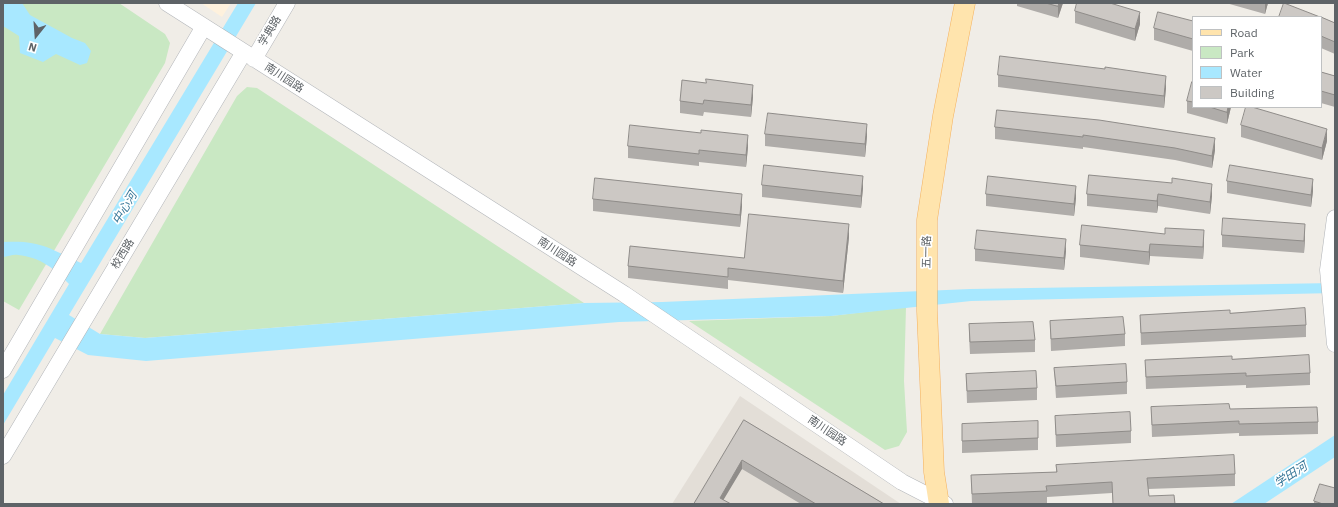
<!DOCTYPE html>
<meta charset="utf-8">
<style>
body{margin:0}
#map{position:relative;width:1338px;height:507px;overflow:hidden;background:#f0ede7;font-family:"IBM Plex Sans",sans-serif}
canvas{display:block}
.frame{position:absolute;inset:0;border:4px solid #5e6367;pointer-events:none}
.legend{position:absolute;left:1192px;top:16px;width:130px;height:92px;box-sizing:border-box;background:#fff;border:1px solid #bfc1c2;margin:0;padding:5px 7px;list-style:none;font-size:12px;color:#5e6367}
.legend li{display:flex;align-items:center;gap:8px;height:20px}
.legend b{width:20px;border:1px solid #bfc1c2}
.north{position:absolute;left:16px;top:16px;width:40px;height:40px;-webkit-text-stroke:3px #fff;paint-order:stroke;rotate:197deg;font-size:11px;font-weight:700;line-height:16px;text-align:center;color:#5e6367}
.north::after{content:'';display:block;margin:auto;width:14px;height:18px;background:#5e6367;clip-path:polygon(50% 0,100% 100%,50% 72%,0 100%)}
</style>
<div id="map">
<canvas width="1338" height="507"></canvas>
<div class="frame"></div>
<ul class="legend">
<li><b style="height:5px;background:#ffe4ad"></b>Road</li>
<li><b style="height:11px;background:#c9e8c3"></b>Park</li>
<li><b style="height:11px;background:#a8e8ff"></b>Water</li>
<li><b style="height:11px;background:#ccc8c4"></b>Building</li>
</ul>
<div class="north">N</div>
</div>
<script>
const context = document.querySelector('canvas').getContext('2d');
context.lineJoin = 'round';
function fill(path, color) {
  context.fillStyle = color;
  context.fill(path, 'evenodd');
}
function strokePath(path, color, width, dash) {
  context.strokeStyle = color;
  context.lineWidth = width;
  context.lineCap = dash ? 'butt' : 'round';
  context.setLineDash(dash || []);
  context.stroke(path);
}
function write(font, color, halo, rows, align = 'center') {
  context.font = font + ' "IBM Plex Sans","Noto Sans SC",sans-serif';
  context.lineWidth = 3.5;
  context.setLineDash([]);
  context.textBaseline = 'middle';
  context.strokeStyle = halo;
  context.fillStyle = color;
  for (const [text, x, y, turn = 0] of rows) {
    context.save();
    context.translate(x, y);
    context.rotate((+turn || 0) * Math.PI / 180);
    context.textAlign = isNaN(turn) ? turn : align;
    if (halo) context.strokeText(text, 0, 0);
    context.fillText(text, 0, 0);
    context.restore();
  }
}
fill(new Path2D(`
 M201,3H231L222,17Z`), '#fef1dd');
fill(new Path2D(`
 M740,396L901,504H672Z`), '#e3ded7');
fill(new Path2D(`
 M3,3H119L165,34L170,43L165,63L19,310L3,301Z
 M247,87L257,88L584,303L145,338L100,334L237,96Z
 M906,307L904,381L907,432L899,446L885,450L689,321L831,316Z`), '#c9e8c3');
fill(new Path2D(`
 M3,3H22L30,15L72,38L85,43L91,51L87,63L80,65L56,54L43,62L20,53L19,36L3,26Z
 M238,3H256L69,315L100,334L145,338L584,303L662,302L970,289L1335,283V293L971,301L831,316L619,322L146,361L88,355L55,338L3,425V395L69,284C55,269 40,257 18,255C13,254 8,257 3,257V242C40,240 49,248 81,263Z
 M1335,435V457L1264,504H1231Z`), '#a8e8ff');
const minor = new Path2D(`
 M167,3L624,294L902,482L945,504
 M254,59L287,3
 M1335,218L1328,270L1335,344
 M3,370L203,28
 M3,456L244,52`);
const major = new Path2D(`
 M939,504L934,472L927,311V220L943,116L965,3`);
strokePath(minor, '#b2b5b9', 17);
strokePath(major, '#f4b05c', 21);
strokePath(minor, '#fff', 16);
strokePath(major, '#ffe4ad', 20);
fill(new Path2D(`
 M1017,3H1063L1058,18L1017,6Z
 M1226,3H1268L1265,14Z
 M1075,11L1140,24L1135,41L1075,23Z
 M1321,17L1335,23V54L1321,48Z
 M1193,21V51L1154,40V28Z
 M1321,72L1335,76V107L1321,103Z
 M998,75L1166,88L1164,108L998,87Z
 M1193,83V107H1231L1227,124L1187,113V101Z
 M753,97L751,117L704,112L703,116L680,113V101Z
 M997,110L1215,150L1212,168L1175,160L1083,147V149L995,139V127Z
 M1241,125L1327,141L1322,160L1241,137Z
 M765,134L867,136L865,157L765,146Z
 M628,146L748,147L746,167L699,162V166L628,158Z
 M1089,175L1212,196L1210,214L1158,206L1157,213L1087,206V194Z
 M1227,181L1313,191L1311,207L1227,193Z
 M762,185L863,188L861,208L762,197Z
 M986,194L1076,198L1074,216L986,206Z
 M593,199L742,206L740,227L593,211Z
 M1222,235L1305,236L1304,253L1222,247Z
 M849,237L843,293L728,280V289L628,278V266L744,258Z
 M1204,242L1203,259L1150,256L1149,265L1080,257V245Z
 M975,249L1066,251L1064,270L975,261Z
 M1230,313L1306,325V337L1141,345L1140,315Z
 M1050,321L1125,334V346L1051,351Z
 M969,324L1035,340V352L970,354L969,336Z
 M1232,359L1310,373V385L1246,388V385L1146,389L1145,360Z
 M1054,368L1127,382V394L1056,398Z
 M966,374L1037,388V400L967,403Z
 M1151,407L1230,409L1318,422V434L1239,436V433L1152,437Z
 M1055,416L1131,431V443L1056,447Z
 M744,420L884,504H801L742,469L694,504Z
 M962,424L1038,438V450L962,453Z
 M1056,465L1235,474V486L1148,489L1149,496L1175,504H1113L1112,493L1047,497V503L1009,504H972L971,475L1056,472Z
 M1314,501L1335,504H1314Z`), '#afaca9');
fill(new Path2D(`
 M1059,3H1063L1058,18V6Z
 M1265,3H1268L1265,14Z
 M1140,12V24L1135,41V29Z
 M1166,76V88L1164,108V96Z
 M753,85V97L751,117V105Z
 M1228,107H1231L1227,124V112Z
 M867,124V136L865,157V144Z
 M1327,129V141L1322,160V148Z
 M748,135V147L746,167V155Z
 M1215,138V150L1212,168V156Z
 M863,176V188L861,208V196Z
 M1313,179V191L1311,207V195Z
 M1212,184V196L1210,214V202Z
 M1076,186V198L1074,216V204Z
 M742,194V206L740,227V215Z
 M1158,194V206L1157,213V201Z
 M849,224V237L843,293V281Z
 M1305,224V236L1304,253V241Z
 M1204,230V242L1203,259V247Z
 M1066,239V251L1064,270V258Z
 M1150,244V256L1149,265V252Z
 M742,460V469L721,504L720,498Z`), '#8f8c89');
const building = new Path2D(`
 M1046,3H1059L1058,6Z
 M1077,3H1110L1140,12L1135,29L1075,11Z
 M1284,3L1320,17H1279Z
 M1158,12L1193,21V39L1154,28Z
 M1321,17L1335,23V42L1321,36Z
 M1000,56L1105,69V67L1166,76L1164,96L998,75Z
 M1321,72L1335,76V95L1321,91Z
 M706,79L753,85L751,105L704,100L703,104L680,101L682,80L706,83Z
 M1192,82L1193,83V102L1187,101Z
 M1210,107H1228L1227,112Z
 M1246,107H1252L1327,129L1322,148L1241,125Z
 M997,110L1099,120L1215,138L1212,156L1175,148L1083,135V137L995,127Z
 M768,113L867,124L865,144L765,134Z
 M630,125L701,133V130L748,135L746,155L699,150V154L628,146Z
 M764,165L863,176L861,196L762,185Z
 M1230,165L1313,179L1311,195L1227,181Z
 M1089,175L1172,183V178L1212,184L1210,202L1158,194L1157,201L1087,194Z
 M988,176L1076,186L1074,204L986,194Z
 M595,178L742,194L740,215L593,199Z
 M749,214L849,224L843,281L728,268V277L628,266L630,246L744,258Z
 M1223,218L1305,224L1304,241L1222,235Z
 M1082,225L1165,234V228L1204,230L1203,247L1150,244L1149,252L1080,245Z
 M977,230L1066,239L1064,258L975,249Z
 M1305,308L1306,325L1141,333L1140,315L1230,310V313Z
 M1123,317L1125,334L1051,339L1050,321Z
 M1033,322L1035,340L970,342L969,324Z
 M1309,355L1310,373L1246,376V373L1146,377L1145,360L1232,356V359Z
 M1126,364L1127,382L1056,386L1054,368Z
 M1036,371L1037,388L967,391L966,374Z
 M1229,404L1230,409L1317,407L1318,422L1239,424V421L1152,425L1151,407Z
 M1130,412L1131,431L1056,435L1055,416Z
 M744,420L884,504H816L742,460L720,498L731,504H694Z
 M1038,421V438L962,441V424Z
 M1234,455L1235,474L1147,478L1149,496L1174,495L1175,504H1113L1112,482L1046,486L1047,491L972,494L971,475L1057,472L1056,465Z
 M1320,484L1335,488V504H1323L1314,501Z`);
fill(building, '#ccc8c4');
strokePath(building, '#8f8c89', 1);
write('11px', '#5e6367', '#fff', [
 ["学典路",270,31,-59],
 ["南川园路",284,78,33],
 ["南川园路",557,252,33],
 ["五一路",927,252,-89],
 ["校西路",123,254,-59],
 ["南川园路",827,431,34]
]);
write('italic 12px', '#397899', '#fff', [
 ["中心河",125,208,-59],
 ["学田河",1291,475,-33]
]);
</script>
